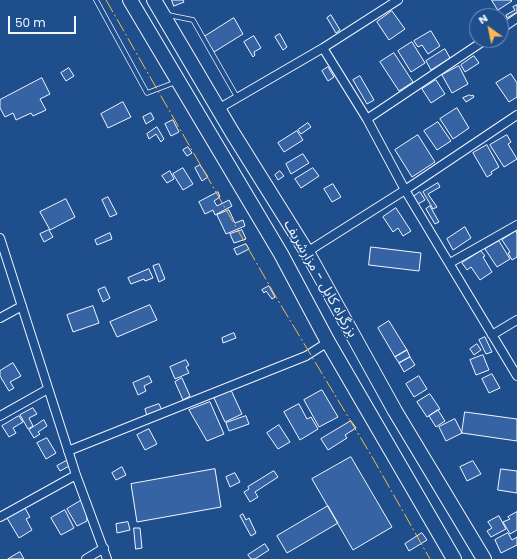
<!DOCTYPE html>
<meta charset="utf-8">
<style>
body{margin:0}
#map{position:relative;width:517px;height:559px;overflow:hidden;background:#1f4e8c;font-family:Poppins,sans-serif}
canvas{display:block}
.north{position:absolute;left:469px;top:8px;width:40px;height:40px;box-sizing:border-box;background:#1f4e8c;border:1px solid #7391ba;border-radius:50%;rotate:327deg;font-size:11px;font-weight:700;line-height:16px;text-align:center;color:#f2f6ff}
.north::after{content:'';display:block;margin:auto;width:14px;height:18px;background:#ffb74d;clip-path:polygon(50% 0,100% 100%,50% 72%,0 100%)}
.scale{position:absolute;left:8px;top:16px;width:68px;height:18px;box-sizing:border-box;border:2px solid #f2f6ff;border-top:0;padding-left:5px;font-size:12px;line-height:14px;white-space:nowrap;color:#f2f6ff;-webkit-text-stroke:3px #1f4e8c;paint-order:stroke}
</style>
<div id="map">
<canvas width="517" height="559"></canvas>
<div class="north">N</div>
<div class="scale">50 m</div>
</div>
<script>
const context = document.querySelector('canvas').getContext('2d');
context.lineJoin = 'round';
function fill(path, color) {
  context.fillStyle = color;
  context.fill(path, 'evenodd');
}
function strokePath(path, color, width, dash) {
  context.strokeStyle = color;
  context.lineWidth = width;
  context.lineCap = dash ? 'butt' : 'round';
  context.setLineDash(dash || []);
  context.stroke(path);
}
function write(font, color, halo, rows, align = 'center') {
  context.font = font + ' Poppins,"Noto Sans Arabic",sans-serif';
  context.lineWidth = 3;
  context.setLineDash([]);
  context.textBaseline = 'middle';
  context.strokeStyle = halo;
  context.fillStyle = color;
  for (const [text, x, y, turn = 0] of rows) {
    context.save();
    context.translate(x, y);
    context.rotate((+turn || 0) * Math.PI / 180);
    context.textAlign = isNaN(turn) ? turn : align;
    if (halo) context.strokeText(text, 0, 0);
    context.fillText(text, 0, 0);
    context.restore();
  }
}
const building = new Path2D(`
 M172,0H183L184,2L174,6Z
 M492,0H511L512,1L498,10Z
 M517,5V12L507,18L506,15L515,10L513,7Z
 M392,11L405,29L389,40L377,22Z
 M331,15L340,30L336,33L327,18Z
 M234,18L243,34L214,52L204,37Z
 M431,31L440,46L428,54L422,45L418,47L414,41Z
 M280,34L287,47L283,50L275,37Z
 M254,36L261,48L254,52L255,55L253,57L244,42Z
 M412,42L425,63L411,72L398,51Z
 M445,49L450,58L431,70L426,61Z
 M394,53L413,82L399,91L380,62Z
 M474,56L479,63L465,72L461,65Z
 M459,66L468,84L452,93L442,75Z
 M328,67L334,77L328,81L322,71Z
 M69,68L74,76L66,81L61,73Z
 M511,74L517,83V97L509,102L496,83Z
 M360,76L374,100L367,104L353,80Z
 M42,78L50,94L40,99L46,110L33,116L31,113L16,120L13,113L5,117L0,108V100Z
 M436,80L445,94L431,103L422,89Z
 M470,95L471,96L473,95L474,97L466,102L463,98Z
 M123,102L131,117L108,128L101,114Z
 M457,108L469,128L453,139L440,119Z
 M151,113L154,119L146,124L143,117Z
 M173,120L179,132L171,136L165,124Z
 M438,122L451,141L437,150L424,131Z
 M308,123L311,127L301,134L298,130Z
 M157,127L164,139L161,142L156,134L149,139L147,134Z
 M297,131L303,140L284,152L278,143Z
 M418,135L435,162L412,177L395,150Z
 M507,135L511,142L508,144L517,159L504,167L490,145Z
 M487,145L499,167L491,172L492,174L487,177L473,153Z
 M188,147L192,153L187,156L183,150Z
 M303,154L309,163L291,174L286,164Z
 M200,165L208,177L202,181L195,168Z
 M183,168L193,184L183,190L173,174Z
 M313,168L319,176L301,188L295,179Z
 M170,171L174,179L167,183L162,176Z
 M280,171L284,176L278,180L275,175Z
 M438,183L440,187L428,194L437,207L433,209L423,192Z
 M333,184L341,197L332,202L324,189Z
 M218,192L220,197L214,201L217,206L229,200L232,206L215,215L213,210L205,214L199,202Z
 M420,192L425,200L418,204L413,197Z
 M108,197L117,214L110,217L102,200Z
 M66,199L75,217L50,230L40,212Z
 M430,206L439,222L435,224L426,209Z
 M396,208L411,231L403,236L398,228L393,232L383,217Z
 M229,210L235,223L243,220L245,226L226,234L217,215Z
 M465,227L471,238L453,250L447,239Z
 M49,230L53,237L44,242L40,234Z
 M242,230L246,239L234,243L230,234Z
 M516,231L517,234V257L512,260L508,253L510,252L502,240Z
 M110,233L112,239L97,245L95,240Z
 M499,241L510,259L497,267L485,249Z
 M246,244L249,249L237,255L234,249Z
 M371,247L421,253L419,271L369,265Z
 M481,251L485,256L483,257L492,272L480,280L471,267L467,270L462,263Z
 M159,264L165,279L159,282L153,266Z
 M149,269L153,278L145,281L144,279L131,284L128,278Z
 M269,286L275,297L272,299L266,291L264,293L262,290Z
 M105,287L110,298L103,302L98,290Z
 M150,305L157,320L117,337L110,322Z
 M93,306L99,323L73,332L67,315Z
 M389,321L407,350L395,357L378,328Z
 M234,333L236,338L223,343L222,338Z
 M485,337L492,352L486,354L479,340Z
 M477,344L481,350L474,355L470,349Z
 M407,350L410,357L399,363L395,357Z
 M483,355L489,370L476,375L470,360Z
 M410,357L415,365L404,372L399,363Z
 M186,360L189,365L186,367L189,373L175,379L170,367Z
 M13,363L21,376L10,382L14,388L9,391L0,376V371Z
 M492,374L500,388L489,393L482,379Z
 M149,376L152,382L144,386L146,391L138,395L133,383Z
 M419,376L427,389L414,397L406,384Z
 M182,378L190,396L183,400L175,382Z
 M231,390L242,414L225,422L214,398Z
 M322,390L338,417L319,427L304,400Z
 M430,394L440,409L427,417L417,402Z
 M210,402L224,434L207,441L189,410Z
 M159,404L162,410L147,416L145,409Z
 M299,404L307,419L311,417L318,429L300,440L284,412Z
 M33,408L37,414L29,418L33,426L28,429L20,415Z
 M438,410L445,421L436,427L429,416Z
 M465,412L517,419V441L462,433Z
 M19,416L23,422L13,428L16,433L9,437L2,426Z
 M246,416L249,424L229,431L226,423Z
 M455,419L462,433L446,441L439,427Z
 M44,420L47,426L38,432L40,434L34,438L29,430Z
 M351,421L356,428L345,435L347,438L328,450L321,439Z
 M279,425L290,442L278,449L267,433Z
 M149,429L157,444L145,450L137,435Z
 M47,438L56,453L46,459L37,443Z
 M351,457L392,527L353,550L312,479Z
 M68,460L71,465L60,471L57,466Z
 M473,461L481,474L467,481L460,467Z
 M122,467L126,475L116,480L112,473Z
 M215,469L221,507L137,522L131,484Z
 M501,469L517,471V493L498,490Z
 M274,471L278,477L255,492L258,497L250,502L244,492L249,489L248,487Z
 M235,473L240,482L230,487L226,477Z
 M82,500L86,509L87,521L77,526L67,509Z
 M328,506L338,523L287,553L277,536Z
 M25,508L30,517L26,519L32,530L19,538L7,518Z
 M65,510L74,528L61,535L51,518Z
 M517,512V530L510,534L503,522L510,519L508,517Z
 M243,514L246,520L249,518L256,533L251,536L240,516Z
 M499,516L506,529L491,537L487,531L492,528L488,522Z
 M128,522L130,530L117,533L116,524Z
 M134,528H140L142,548L136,549Z
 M422,533L427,540L409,551L405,544Z
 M508,533L512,540L517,537V545L501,553L495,540Z
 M265,544L269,550L255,559H251L248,555Z
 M20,552L24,559H8Z`);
fill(building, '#3563a3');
strokePath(building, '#f2f6ff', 1);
const service = new Path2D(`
 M96,0L147,93L176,82
 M168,15L193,20L237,97`);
const minor = new Path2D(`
 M501,29L517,18
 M323,48L367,119L405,190L517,376
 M218,109L323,48L398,0
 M367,119L485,40
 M0,238L76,475L107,559
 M307,252L405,190L517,115
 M450,263L517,225
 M0,318L22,306
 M492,335L517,320
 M0,416L48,389
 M68,451L306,356L328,342
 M0,517L76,475
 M86,559L104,548`);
const trunk = new Path2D(`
 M130,0L281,254L328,342L454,559
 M154,0L232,132L307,252L395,411L484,559`);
strokePath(service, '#f2f6ff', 5.5);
strokePath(minor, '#f2f6ff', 10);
strokePath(trunk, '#f2f6ff', 16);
strokePath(service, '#1f4e8c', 4);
strokePath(minor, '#1f4e8c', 8);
strokePath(trunk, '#1f4e8c', 14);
strokePath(new Path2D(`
 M106,0L276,297L371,455L430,559`), '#ffb74d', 1, [14, 3, 2, 3]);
write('14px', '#f2f6ff', '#1f4e8c', [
 ["بزرگراه کابل - مزارشریف",320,279,60]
]);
</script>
